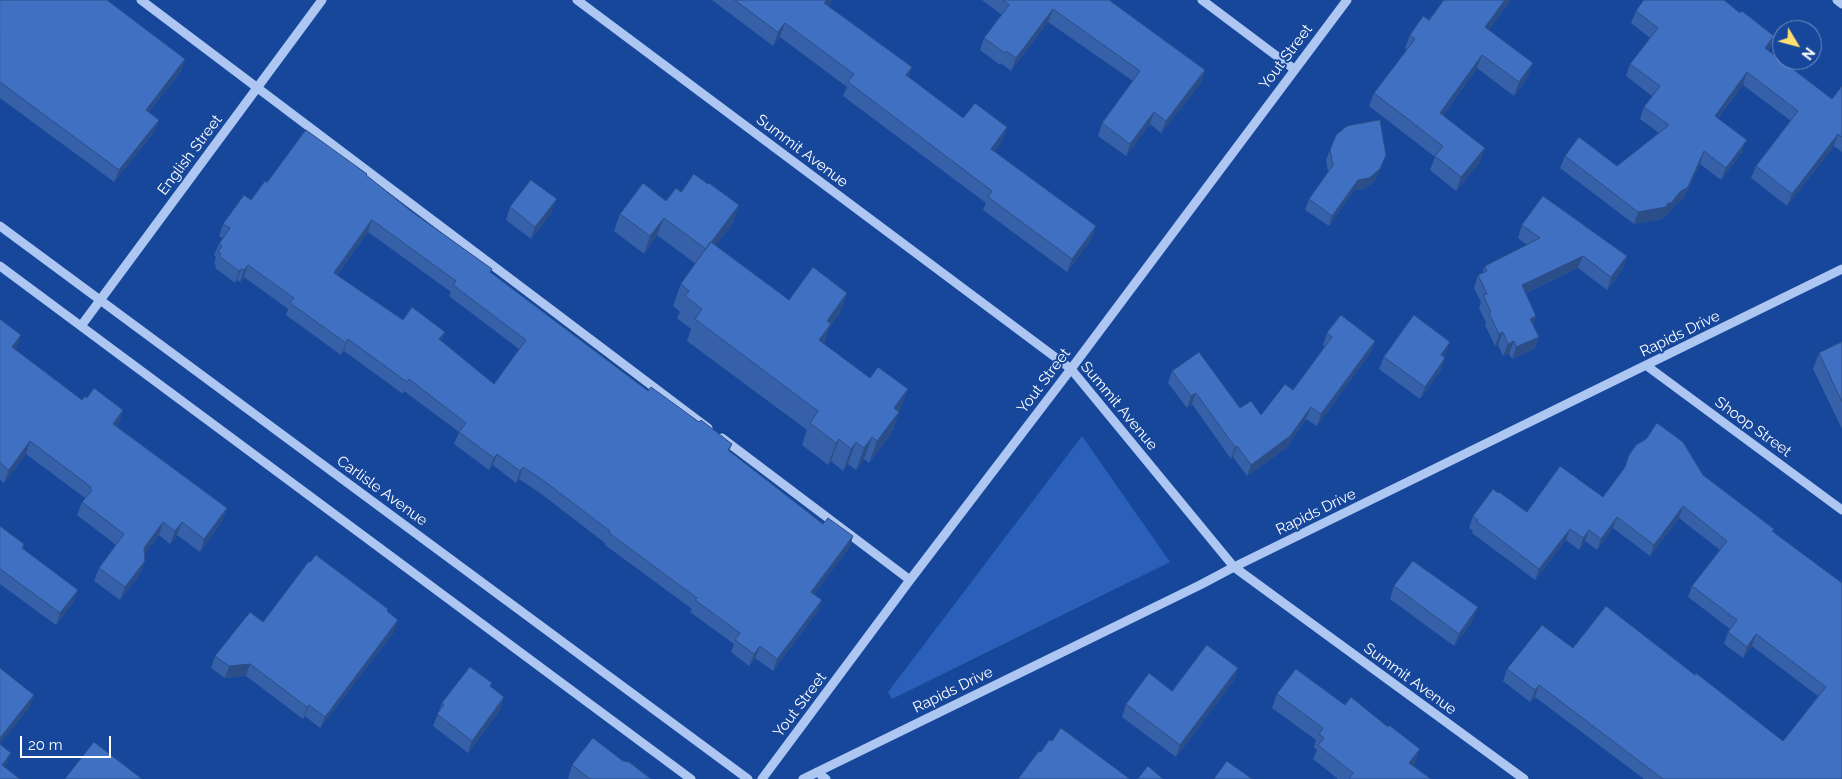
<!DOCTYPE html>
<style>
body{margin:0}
#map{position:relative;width:1842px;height:779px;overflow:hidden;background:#17479b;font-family:Raleway,sans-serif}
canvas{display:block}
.north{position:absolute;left:1772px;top:20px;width:50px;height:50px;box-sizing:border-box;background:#17479b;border:1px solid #7491c3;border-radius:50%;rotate:127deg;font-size:14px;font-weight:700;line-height:20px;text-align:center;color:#fff}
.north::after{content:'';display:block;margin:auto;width:18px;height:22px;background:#ffdf6e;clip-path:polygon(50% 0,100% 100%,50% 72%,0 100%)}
.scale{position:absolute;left:20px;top:736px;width:91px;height:22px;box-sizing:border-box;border:2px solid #fff;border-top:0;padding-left:6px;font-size:15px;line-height:18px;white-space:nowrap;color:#fff;-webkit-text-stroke:4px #17479b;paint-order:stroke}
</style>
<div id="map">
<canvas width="1842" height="779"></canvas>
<div class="north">N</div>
<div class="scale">20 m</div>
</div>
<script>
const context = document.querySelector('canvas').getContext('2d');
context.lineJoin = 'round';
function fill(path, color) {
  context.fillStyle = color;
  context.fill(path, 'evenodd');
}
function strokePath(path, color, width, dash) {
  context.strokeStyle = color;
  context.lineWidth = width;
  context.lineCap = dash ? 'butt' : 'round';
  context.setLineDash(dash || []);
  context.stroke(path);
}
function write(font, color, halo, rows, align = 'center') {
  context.font = font + ' Raleway,sans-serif';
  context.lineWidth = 4;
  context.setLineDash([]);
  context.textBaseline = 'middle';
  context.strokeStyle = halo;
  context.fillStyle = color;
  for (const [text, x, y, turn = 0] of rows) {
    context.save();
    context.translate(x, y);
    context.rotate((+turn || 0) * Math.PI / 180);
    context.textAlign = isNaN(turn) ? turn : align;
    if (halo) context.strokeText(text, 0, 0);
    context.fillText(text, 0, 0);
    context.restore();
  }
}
fill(new Path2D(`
 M1082,436L1170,562L892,699L888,692Z`), '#2a60b9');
strokePath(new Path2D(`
 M141,0L708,428
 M577,0L1071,369L1234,567L1524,779
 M1202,0L1294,69
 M1837,0L1842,4
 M0,226L748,779
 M0,266L691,779
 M81,326L322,0
 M1647,366L1842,510
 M722,438L910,580
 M817,772L826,779
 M762,779L910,580L1071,369L1347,0
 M803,779L1200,585L1234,567L1842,269`), '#adc7f2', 9);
fill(new Path2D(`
 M0,0L185,59L181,71L149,112L159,120L154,132L114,182L0,98Z
 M712,0H832L828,6L912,67L908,77L963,118L1007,127L1002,141L994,152L1096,226L1091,240L1067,272L983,210L986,203L843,96L847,87L780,37L773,46Z
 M982,0H1109L1205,70L1201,83L1161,133L1150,124L1126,156L1098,136L1102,123L1133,81L1048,22L1011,71L1001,63L1000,65L980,50L984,38L1002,15Z
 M1444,0H1511L1488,30L1528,77L1514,96L1477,68L1443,116L1480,162L1456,191L1430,170L1435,157L1369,106L1374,93L1407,50L1405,48L1410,35L1429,20Z
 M1636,11L1740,13L1774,36L1770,48L1768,50L1832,99L1842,86V152L1834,146L1787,206L1751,178L1756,166L1791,121L1743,85L1718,118L1742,152L1721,180L1700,164L1683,199L1676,204L1667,215L1664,216L1662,219L1634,224L1560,168L1565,156L1617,166L1659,133L1640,119L1644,107L1652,96L1626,76L1630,64L1650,38L1631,23Z
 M1330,150L1376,180L1365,189L1354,190L1329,226L1305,210L1309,199L1328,172L1326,160Z
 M366,176L490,273L648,391L732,444L729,452L823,524L853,536L849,548L814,594L818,611L773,671L755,658L749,666L731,652L734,644L690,612L692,609L605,545V543L540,493L519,479L516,483L493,465L489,470L454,444L459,432L404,391L403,394L344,351L341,355L286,315L288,309L244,277L240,282L237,280L235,283L215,268L216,265L214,264L216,257L214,255L219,244L223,238L219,236L223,224L251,200L267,182ZM368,232L451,292L449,296L519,349L494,384L441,341L445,332L403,320L337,275Z
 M708,184L739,205L733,223L715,246L789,300L847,293L839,314L829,328L824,344L900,411L898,414L891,434L869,463L864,459L856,470L848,464L843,471L831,461L828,465L802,445L807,430L687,341L691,329L677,318L680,312L673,306L681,284L696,264L657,235L644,254L614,231L620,214L666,201L681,192Z
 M510,207L552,212L531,239L506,220Z
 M1522,225L1627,256L1623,269L1607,290L1578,268L1526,293L1536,316L1533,325L1539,337L1534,349L1512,359L1509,354L1503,356L1498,345L1495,346L1485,325L1486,322L1479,308L1481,302L1474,288L1478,275L1482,274L1485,266L1527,245L1518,238Z
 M0,319L17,348L15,350L82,400L87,398L123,410L119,423L116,426L227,508L222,521L200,552L177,535L170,544L159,535L144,554L145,561L140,574L120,600L94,581L99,568L116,545L77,515L82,502L85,498L26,454L4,483L0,480Z
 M1327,333L1375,341L1371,352L1317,426L1306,419L1286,448L1247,476L1233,457L1231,459L1192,404L1187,408L1168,383L1172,371L1240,408L1261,415L1293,390L1325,347L1323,345Z
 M1842,342V429L1813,369L1819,353Z
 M1446,354L1444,357L1441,370L1420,399L1379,369L1384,357Z
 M1629,455L1703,475L1774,529L1773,532L1842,583V779H1644L1535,697L1530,702L1503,681L1507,669L1573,648L1695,675L1783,741L1818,696L1752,646L1743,658L1724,644L1728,632L1730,629L1688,597L1692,586L1720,550L1679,518L1650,556L1613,528L1597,550L1585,541L1579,550L1566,540L1535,580L1472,533L1473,531L1469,528L1473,516L1527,512L1603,497L1624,469Z
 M0,526L24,544L23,548L74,601L56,625L0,584Z
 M1394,586L1473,620L1454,646L1390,599Z
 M387,612L394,632L320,728L305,716L303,719L246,676L225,678L211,668L215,656L263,622Z
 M1238,668L1234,680L1176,757L1122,717L1126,704L1172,691Z
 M492,683L490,687L500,710L468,753L433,726L442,703Z
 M1277,694L1415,763L1413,765L1431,779H1338L1313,759L1317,750L1314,747L1316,740L1272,708Z
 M623,761L651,779H569L568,778L572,765Z`), '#3660a7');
fill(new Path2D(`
 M827,0H832L819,17L824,3Z
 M1505,0H1511L1480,41L1485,27Z
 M1053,9L1048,22L1011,71L1016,58Z
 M785,23L780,37L773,46L778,32Z
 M1774,36L1770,48L1761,60L1765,48Z
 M1482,55L1477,68L1435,127L1440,113Z
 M185,59L181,71L141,122L146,110Z
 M1533,63L1528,77L1514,96L1519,82Z
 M912,67L907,81L906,75Z
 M1205,70L1201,83L1161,133L1166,121Z
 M1747,72L1743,85L1710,128L1715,116Z
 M1154,112L1150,124L1126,156L1130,144Z
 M159,120L154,132L114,182L119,170Z
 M1007,127L1002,141L986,163L991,149Z
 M1838,134L1834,146L1787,206L1792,194Z
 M1747,140L1742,152L1721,180L1726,168Z
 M1485,148L1480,162L1456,191L1461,177Z
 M1704,151L1700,164L1683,199L1676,204L1667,215L1664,216L1662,219L1634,224L1638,212Z
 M1386,155L1376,180L1365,189L1354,190L1329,226L1332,216L1358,180Z
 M557,199L552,212L531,239L535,227Z
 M739,205L733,223L699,267L706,249Z
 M664,218L657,235L644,254L650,236Z
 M372,220L368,232L329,285L334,273Z
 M1096,226L1091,240L1067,272L1072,259Z
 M1583,256L1578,268L1517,297L1522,285Z
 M1627,256L1623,269L1607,290L1611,277Z
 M248,265L244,277L240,282L244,270Z
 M241,269L237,280L235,283L239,271Z
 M847,293L839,314L829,328L823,345L811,362L827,321Z
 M1536,316L1532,329L1530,319Z
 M445,332L440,343L439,339Z
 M1503,332L1498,345L1495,346L1499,334Z
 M21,335L17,348L7,360L12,347Z
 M1539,337L1534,349L1512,359L1516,347Z
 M348,339L344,351L341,355L346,343Z
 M1375,341L1371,352L1317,426L1321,414Z
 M1514,341L1509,354L1503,356L1508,344Z
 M1450,342L1446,354L1437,367L1441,355Z
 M1445,358L1441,370L1420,399L1425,387Z
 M908,389L891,434L869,463L877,441L894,408Z
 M1196,393L1192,404L1187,408L1191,396Z
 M1311,407L1306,419L1286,448L1247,476L1251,465Z
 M123,410L119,423L108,437L113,424Z
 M872,437L864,459L856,470L864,448Z
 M839,439L831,461L828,465L836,443Z
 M30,441L26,454L4,483L9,470Z
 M856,442L848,464L843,471L851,449Z
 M1237,446L1233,457L1231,459L1235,447Z
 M497,454L493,465L489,470L494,458Z
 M523,467L519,479L516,483L520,471Z
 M1683,506L1679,518L1650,556L1654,545Z
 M227,508L222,521L200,552L204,539Z
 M1617,517L1613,528L1597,550L1601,539Z
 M163,522L159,535L139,561L144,548Z
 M182,522L177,535L170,544L175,531Z
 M1570,529L1566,540L1535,580L1539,569Z
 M1589,530L1585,541L1579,550L1583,538Z
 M853,536L849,548L807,604L811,592Z
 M145,561L140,574L120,600L125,587Z
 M78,590L74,601L56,625L60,613Z
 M822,600L818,611L773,671L777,659Z
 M1478,607L1473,620L1454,646L1459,634Z
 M398,620L394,632L320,728L325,717Z
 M1756,634L1752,646L1743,658L1747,647Z
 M760,646L755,658L749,666L754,654Z
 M250,664L246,676L225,678L229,666Z
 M1238,668L1234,680L1176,757L1180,745Z
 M1539,685L1535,697L1530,702L1535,690Z
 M34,695L30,707L0,744V738Z
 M504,697L500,710L468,753L472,741Z
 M309,705L305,716L303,719L307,707Z
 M1420,749L1415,763L1404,777L1409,763Z
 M11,753L7,764L0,773L2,765Z`), '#2c4e88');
const building = new Path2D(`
 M0,0H107L185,59L146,110L159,120L119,170L0,82Z
 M735,0H827L824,3L912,67L906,75L963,118L975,103L1007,127L991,149L1096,226L1072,259L988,197L992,191L848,82L854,74L785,23L778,32Z
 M1003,0H1109L1205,70L1166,121L1154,112L1130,144L1102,123L1140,71L1053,9L1016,58L1006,51L1005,53L984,38L1009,5Z
 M1444,0H1505L1485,27L1533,63L1519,82L1482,55L1440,113L1485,148L1461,177L1435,156L1443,146L1374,93L1415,39L1410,35L1423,16L1429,20Z
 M1644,0H1724L1740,13L1742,11L1774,36L1765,48L1832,99L1842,86V137L1838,134L1792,194L1756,166L1798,111L1747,72L1715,116L1747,140L1726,168L1704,151L1688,187L1680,192L1671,203H1668L1666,207L1638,212L1565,156L1579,137L1617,166L1669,125L1644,107L1660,86L1630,64L1658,28L1636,11Z
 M1380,120L1386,155L1380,169L1369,178L1358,180L1332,216L1309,199L1333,165L1330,150L1336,135L1347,126Z
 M306,130L367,174L366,175L411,211L492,269L490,272L648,391L651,387L699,422L701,420L732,444L728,450L823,524L828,518L853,536L811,592L822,600L777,659L760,646L754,654L735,640L740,633L695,600L697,598L609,533L610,531L544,481L523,467L520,471L497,454L494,458L459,432L466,423L409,379L407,382L348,339L346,343L290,303L294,298L248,265L244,270L241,269L239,271L219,256L221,254L218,252L222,246L219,244L230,228L223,224L244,195L251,200L265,181L267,182ZM372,220L456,281L453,285L526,340L494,384L439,339L445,332L412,307L403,320L334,273Z
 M694,174L708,184L709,183L739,205L706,249L664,218L650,236L620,214L643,183L666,201L676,188L681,192Z
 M531,180L557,199L535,227L510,207Z
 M1543,196L1627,256L1611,277L1583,256L1522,285L1536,316L1530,319L1539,337L1516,347L1514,341L1508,344L1503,332L1499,334L1489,313L1491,312L1483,295L1487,294L1478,275L1487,271L1485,266L1540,238L1522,225Z
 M711,242L789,300L813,267L847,293L827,321L831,324L819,340L870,378L878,367L908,389L894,408L899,412L877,441L872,437L864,448L856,442L851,449L839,439L836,443L810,423L818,411L695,319L702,309L685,296L689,291L681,284Z
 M1341,315L1375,341L1321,414L1311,407L1290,436L1251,465L1237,446L1235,447L1196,393L1191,396L1172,371L1199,352L1240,408L1251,401L1261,415L1285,384L1293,390L1332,337L1327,333Z
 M1414,315L1450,342L1441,355L1445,358L1425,387L1384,357Z
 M0,319L21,335L12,347L82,400L85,396L87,398L94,388L123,410L113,424L227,508L204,539L182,522L175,531L163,522L144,548L145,561L125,587L99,568L124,534L82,502L92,490L90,488L91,487L30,441L9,470L0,463Z
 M1842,342V402L1819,353Z
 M1657,423L1683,442L1703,475L1774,529L1772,531L1842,583V779H1663L1539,685L1535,690L1507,669L1542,625L1573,648L1606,606L1695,675L1696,673L1783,741L1826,687L1756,634L1747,647L1728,632L1737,620L1692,586L1727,541L1683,506L1654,545L1617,517L1601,539L1589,530L1583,538L1570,529L1539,569L1476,521L1478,520L1473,516L1493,489L1498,493L1499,492L1527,512L1560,466L1603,497L1625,467L1629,455L1636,445L1646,439Z
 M0,526L24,544L22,548L78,590L60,613L0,569Z
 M316,555L388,609L387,611L398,620L325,717L309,705L307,707L250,664L229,666L215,656L250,612L263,622L309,561L310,562Z
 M1413,561L1478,607L1459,634L1394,586Z
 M1207,645L1238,668L1180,745L1126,704L1149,673L1172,691Z
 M470,667L492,683L490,686L504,697L472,741L437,714L444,705L442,703Z
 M0,668L34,695L0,738Z
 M1296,669L1345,705L1351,697L1388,727L1389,725L1420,749L1409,763L1431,779H1349L1353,773L1318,745L1324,738L1319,734L1323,728L1277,694Z
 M1061,728L1130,779H1018L1039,751L1041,752L1049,740L1052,741Z
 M593,738L623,761L629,762L651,779H590L572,765Z
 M94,742L142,779H65Z
 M0,744L11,753L2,765L20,779H0Z
 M1227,761L1252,779H1214Z
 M1148,766L1163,779H1138Z`);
fill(building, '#3f70c2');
strokePath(building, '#2c4e88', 1);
write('15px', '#fff', '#17479b', [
 ["Yout Street",1286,57,-53],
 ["Summit Avenue",802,151,37],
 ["English Street",190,155,-53],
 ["Rapids Drive",1680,334,-26],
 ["Yout Street",1044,381,-53],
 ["Summit Avenue",1119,406,50],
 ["Shoop Street",1753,427,36],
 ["Carlisle Avenue",382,491,36],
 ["Rapids Drive",1316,512,-26],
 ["Summit Avenue",1410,679,36],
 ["Rapids Drive",953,690,-26],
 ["Yout Street",800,705,-53]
]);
</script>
